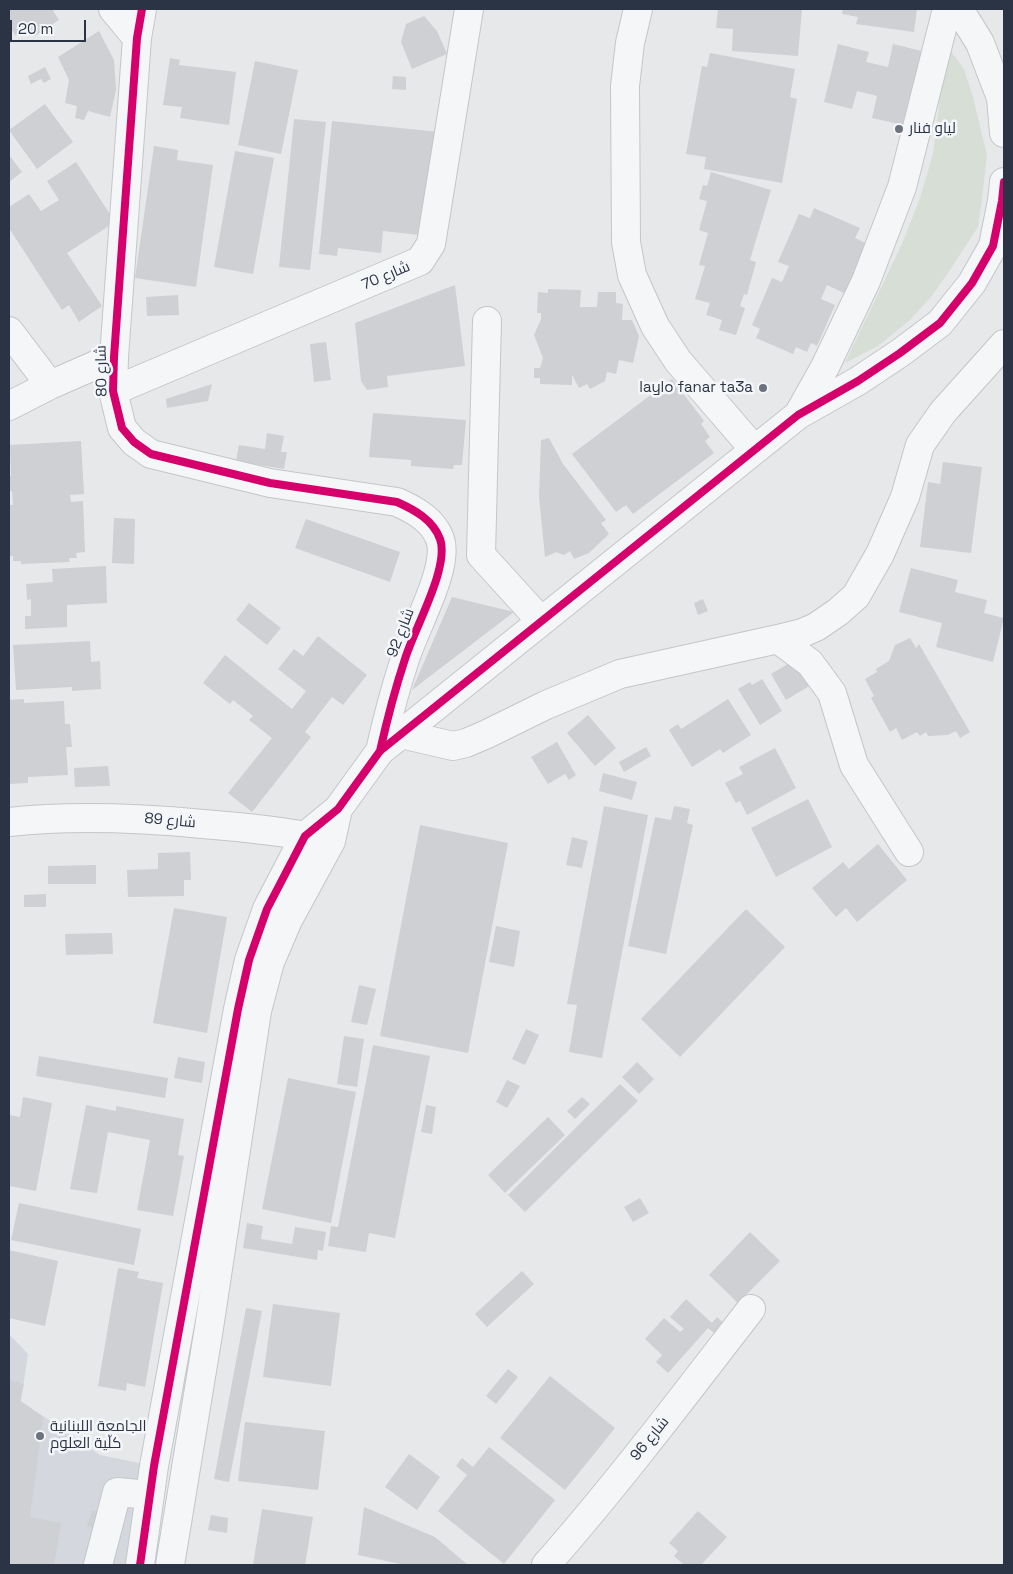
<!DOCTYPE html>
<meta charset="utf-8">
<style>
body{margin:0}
#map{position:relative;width:1013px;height:1574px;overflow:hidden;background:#e6e8ea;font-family:"Space Grotesk",sans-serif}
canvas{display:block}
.frame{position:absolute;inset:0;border:10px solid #2b3445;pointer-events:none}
.scale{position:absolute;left:10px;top:20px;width:76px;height:22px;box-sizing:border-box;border:2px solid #2b3445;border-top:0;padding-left:6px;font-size:15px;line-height:18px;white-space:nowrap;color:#2b3445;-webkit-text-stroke:4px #f4f6f9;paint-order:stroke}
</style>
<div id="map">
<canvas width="1013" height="1574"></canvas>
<div class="frame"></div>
<div class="scale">20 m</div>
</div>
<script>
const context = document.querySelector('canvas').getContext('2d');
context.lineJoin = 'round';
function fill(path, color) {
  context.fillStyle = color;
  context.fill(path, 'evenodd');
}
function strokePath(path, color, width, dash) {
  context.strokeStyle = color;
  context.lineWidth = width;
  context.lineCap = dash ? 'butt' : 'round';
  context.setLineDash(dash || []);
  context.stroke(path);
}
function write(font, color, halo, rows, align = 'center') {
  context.font = font + ' "Space Grotesk",Cairo,sans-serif';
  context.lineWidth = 5;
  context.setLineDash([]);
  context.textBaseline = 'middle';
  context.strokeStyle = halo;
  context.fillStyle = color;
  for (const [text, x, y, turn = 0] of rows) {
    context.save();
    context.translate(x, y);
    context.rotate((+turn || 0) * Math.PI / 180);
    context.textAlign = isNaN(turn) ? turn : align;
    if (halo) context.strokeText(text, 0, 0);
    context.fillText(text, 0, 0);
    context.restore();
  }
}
fill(new Path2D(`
 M9,1334L28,1354L21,1401L100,1455L154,1466L143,1565H9Z`), '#d4d7dd');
fill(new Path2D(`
 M950,50L964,69L973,97L987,155L983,191L978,227L948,273L931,297L910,320L878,346L845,363L902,244L920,198L933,154L940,97Z`), '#d6ded6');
fill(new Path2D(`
 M9,9H52L59,20L35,36L28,27L16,36L9,26Z
 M718,9H802L798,56L732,51L733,29L716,28Z
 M843,9H917L914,32L856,24L858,17L842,14Z
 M424,16L437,31L447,54L412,69L401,42L406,24Z
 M99,31L114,60L116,90L110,117L88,111L84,120L75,118L77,106L65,103L69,80L58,57Z
 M838,44L869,52L866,62L888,67L893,44L930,53L912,127L872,118L877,96L857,91L852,109L824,102Z
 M710,53L795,69L790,97L797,99L782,183L704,169L706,157L686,154L702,66L707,67Z
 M170,58L180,60L179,65L236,72L229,125L180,118L182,107L163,105Z
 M255,61L298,70L281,154L238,145Z
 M45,67L51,79L44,83L41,79L31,84L28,76Z
 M393,76L406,77V90L392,89Z
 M45,104L73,142L37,169L9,130Z
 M294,119L326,122L310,270L279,267Z
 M332,121L439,132L429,236L383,231L381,253L338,248L337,256L319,254Z
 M154,146L178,150L177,160L213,165L196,287L135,278Z
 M235,151L274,158L253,274L214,267Z
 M9,155L22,172L9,182Z
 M76,162L115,222L67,253L102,306L79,322L69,305L62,310L9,228V207L29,194L41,211L59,200L47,181Z
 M711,172L771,190L750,260L756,262L747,295L744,294L740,306L745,308L736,335L719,330L722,320L706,315L710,303L695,299L705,266L699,265L708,233L699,230L707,201L699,199L703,185L707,186Z
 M814,208L860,228L855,238L867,244L846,294L827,285L821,299L835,305L817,346L811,343L807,352L796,347L793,354L756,338L760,329L752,325L772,278L782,282L789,266L778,262L799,214L810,218Z
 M455,285L465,366L387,376L388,387L367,390L361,381L355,323Z
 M548,289L581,290L580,307H597L598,292H616V303L623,304L622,320H632L639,336L633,363L619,360L616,374L607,372L605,381L590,389L587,384L579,388L572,375V385L540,384V378H534V368H540L543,358L534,335L541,319V313H537L538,292L548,293Z
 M178,295L179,315L147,316L146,297Z
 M326,342L331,380L314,382L310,344Z
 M672,379L704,421L701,424L710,437L705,441L714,453L633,514L626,505L616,512L572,454Z
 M212,384L208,401L167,408L166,399Z
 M373,413L466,420L462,465H454L453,469L411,466V460L369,457Z
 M267,433L284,436L281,452H287L284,469L236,461L239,445L265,449Z
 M549,438L563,464L606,520L601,523L609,534L589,553L574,559L570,551L564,555L556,552L545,557L539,497L541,440Z
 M81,441L84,494L70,495L71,502L83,501L85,552L76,553L77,558H69L70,562L21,564V561H13V556H9V505H13L12,491H9V476H11L10,445Z
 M943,462L982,467L971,553L920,547L928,482L940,484Z
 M114,518L135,519L134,564L112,563Z
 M306,519L400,552L390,582L295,548Z
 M106,566L107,603L67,605V627L25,629V616H31V599L27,600L26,584L53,582L52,569Z
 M911,568L958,580L955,592L987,600L984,613L1004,618L993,662L936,647L942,623L899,612Z
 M452,597L514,612L412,690Z
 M703,599L708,611L698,615L694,603Z
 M249,603L281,628L267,645L236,620Z
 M318,636L367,675L343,705L332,697L305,732L311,737L252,812L228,793L272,738L249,720L253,716L233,700L230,704L203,683L225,655L292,709L306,691L278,669L294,649L303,656Z
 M910,638L916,648L919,644L970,732L960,738L956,731L948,735L928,736L926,732L920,736L917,732L902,740L896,728L890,732L871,698L874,696L865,679L877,672L876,669L889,661L895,645Z
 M90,641L91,662L100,661L101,689L72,691V687L16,690L13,645Z
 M791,662L797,663L811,685L786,700L771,674Z
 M762,679L782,711L760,725L738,689L750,682L752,685Z
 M24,699V703L64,701L65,724H70L72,747H66L68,775L28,777V783L9,784V700Z
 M728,699L751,735L723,753L720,749L692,767L669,730L678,724L681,729Z
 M588,715L616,748L595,766L567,733Z
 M557,742L576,775L569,780L565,774L548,784L531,757Z
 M646,747L651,756L624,772L619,762Z
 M775,748L796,788L747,815L740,801L736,803L725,783L743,774L739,767Z
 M108,766L110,786L75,787L74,768Z
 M603,773L637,782L632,800L599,791Z
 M808,799L832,847L776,877L751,828Z
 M604,806L648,815L602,1058L569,1052L577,1005L567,1004Z
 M674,806L690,809L687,823L693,825L666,954L628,946L655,817L671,820Z
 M420,825L508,843L468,1053L380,1036Z
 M572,837L588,841L582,868L566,865Z
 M878,844L907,880L857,922L846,908L836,917L812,888L843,862L849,869Z
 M190,852L191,880H184V896L128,897L127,870L158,869V853Z
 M96,865V884H48V866Z
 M46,894V907H24V895Z
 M174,908L227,917L207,1033L153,1023Z
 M746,909L785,947L680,1057L641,1019Z
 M496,926L520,931L514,967L489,962Z
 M112,933L113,954L66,955L65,934Z
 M359,985L376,989L367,1025L351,1022Z
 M526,1029L539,1035L525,1065L512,1059Z
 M344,1036L364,1039L357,1087L337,1084Z
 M373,1045L430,1056L395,1238L369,1233L366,1252L328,1246L331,1226L338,1227Z
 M39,1056L168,1078L165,1098L36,1076Z
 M178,1057L205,1062L202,1083L174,1078Z
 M637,1062L654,1079L639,1094L622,1077Z
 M288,1078L356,1092L331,1223L262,1209Z
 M507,1080L520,1086L507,1108L496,1102Z
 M620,1084L638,1101L525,1212L508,1195Z
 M23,1097L52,1103L36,1191L9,1186V1115L20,1117Z
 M582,1097L590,1104L575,1119L567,1111Z
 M86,1105L116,1111V1106L184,1119L178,1155L184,1156L173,1216L137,1210L150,1140L108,1132L97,1193L70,1189Z
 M426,1105L436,1107L432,1134L421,1132Z
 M548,1117L565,1135L505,1193L488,1175Z
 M640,1198L649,1213L633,1222L624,1207Z
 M19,1203L141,1229L134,1265L11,1240Z
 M247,1223L263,1226L261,1239L292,1244L295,1227L326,1232L323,1251L318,1250L317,1260L243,1248Z
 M750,1232L780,1261L738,1303L709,1275Z
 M9,1250L58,1261L45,1326L9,1318Z
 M118,1268L139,1272L137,1278L163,1283L145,1387L127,1383L126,1391L98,1386Z
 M522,1271L534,1284L487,1327L475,1314Z
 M686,1299L712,1323L717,1317L729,1328L720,1338L708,1328L668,1373L656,1362L662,1355L645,1339L664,1318L680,1332L684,1329L670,1317Z
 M273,1304L340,1313L331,1386L263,1377Z
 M246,1308L262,1311L229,1482L214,1479Z
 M508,1369L518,1377L496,1404L486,1396Z
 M550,1376L615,1428L565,1490L500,1438Z
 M9,1380L24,1384L20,1401L43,1417L30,1517L61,1523L54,1565H9Z
 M245,1422L325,1431L318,1490L238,1481Z
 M489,1447L555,1500L504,1564L438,1511L467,1475L456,1466L462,1458L473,1467Z
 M409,1454L440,1477L417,1510L385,1487Z
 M364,1507L435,1537L468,1565H405L358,1555Z
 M262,1509L313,1517L305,1565H253Z
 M92,1510L103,1514L98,1529L87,1526Z
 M698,1511L727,1537L701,1565H684L674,1556L678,1551L669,1543Z
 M211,1515L228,1518L227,1533L208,1530Z`), '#ced0d3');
const minor = new Path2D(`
 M113,9L137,38
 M142,9L137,38L114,357L113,391L122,428L134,442L151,454L270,483L397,502C415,510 433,520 440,539C450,567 414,629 405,659C395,689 387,720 380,751
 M638,9L630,43L625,86L626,242L632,275L655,326L678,361L754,449
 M959,9L980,43L1001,98L1004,133
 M487,321L481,555L541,621
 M9,331L50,385
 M113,391L420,261L431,244L469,9
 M9,406L50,385L114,357
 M798,415L825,367L866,281L902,187L947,9
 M778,639L810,663L832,693L854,765L909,852
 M401,734L453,746L466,743L487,734L546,705L620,674L778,639L802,633L816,627L838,612L856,596L880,554L905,497L920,445L943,412L1004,344
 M9,822C74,815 139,818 203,824C242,827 282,831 321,839
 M98,1565L117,1492L150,1495
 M140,1565L154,1466L238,1009L249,960L267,909L305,836L338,809L380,751L798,415L858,381L900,353L940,323L972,283L993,246L1002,201L1004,182
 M170,1565L209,1328L257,1011L270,962L288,920L331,841L338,809
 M546,1565C618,1483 684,1396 751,1309`);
strokePath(minor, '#c4c6c8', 30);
strokePath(minor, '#f5f6f7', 28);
strokePath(new Path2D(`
 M142,9L137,38L114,357L113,391L122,428L134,442L151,454L270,483L397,502C415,510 433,520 440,539C450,567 414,629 405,659C395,689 387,720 380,751
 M140,1565L154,1466L238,1009L249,960L267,909L305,836L338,809L380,751L798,415L858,381L900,353L940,323L972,283L993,246L1002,201L1004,182`), '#d6006c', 8);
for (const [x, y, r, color] of [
 [899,129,5,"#6c737f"],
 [763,388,5,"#6c737f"],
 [40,1436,5,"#6c737f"]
]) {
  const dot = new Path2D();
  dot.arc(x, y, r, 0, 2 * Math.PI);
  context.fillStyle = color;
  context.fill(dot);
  strokePath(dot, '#f4f6f9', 2);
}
write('15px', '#2b3445', '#f4f6f9', [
 ["لياو فنار",909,129],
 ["laylo fanar ta3a",753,388,"right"],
 ["الجامعة اللبنانية",50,1427],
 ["كلّية العلوم",50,1444]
], 'left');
write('15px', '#2b3445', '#f4f6f9', [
 ["شارع 70",386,276,-23],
 ["شارع 80",102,371,-91],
 ["شارع 92",401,633,-69],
 ["شارع 89",170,821,5],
 ["شارع 96",650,1439,-51]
]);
</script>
